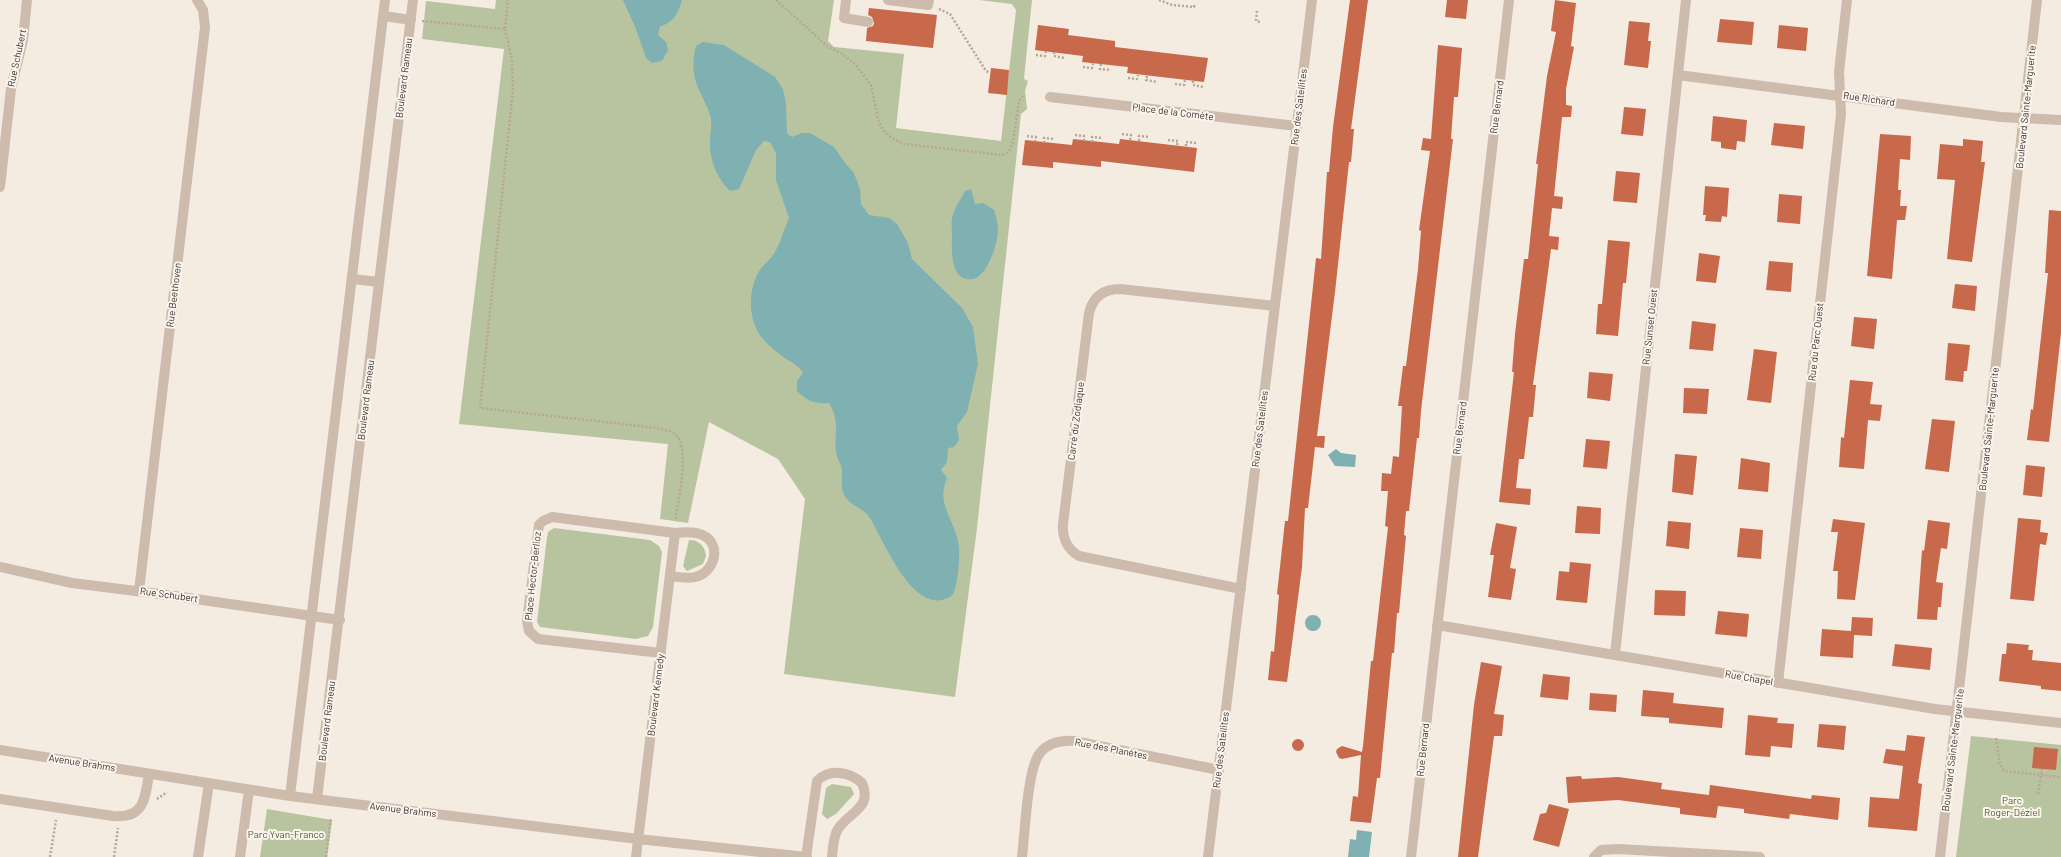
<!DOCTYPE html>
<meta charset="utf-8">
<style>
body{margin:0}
canvas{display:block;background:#f4ebe1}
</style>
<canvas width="2061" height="857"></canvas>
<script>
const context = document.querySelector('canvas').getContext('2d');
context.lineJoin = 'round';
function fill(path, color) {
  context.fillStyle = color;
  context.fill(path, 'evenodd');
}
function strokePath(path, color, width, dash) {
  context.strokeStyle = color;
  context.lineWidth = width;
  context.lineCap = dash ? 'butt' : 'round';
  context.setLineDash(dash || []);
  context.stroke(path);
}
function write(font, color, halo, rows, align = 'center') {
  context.font = font + ' Barlow,sans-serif';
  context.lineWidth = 4;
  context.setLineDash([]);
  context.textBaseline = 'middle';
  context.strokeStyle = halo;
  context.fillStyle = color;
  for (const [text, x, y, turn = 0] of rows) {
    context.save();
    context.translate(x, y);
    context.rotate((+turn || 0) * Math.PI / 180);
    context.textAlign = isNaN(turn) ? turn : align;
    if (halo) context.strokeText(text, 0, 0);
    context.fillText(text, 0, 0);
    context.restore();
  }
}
fill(new Path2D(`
 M496,0H834L828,41L834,47L904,54L896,128L1001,141L1016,10L1012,4L979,0H1032L1024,79L1028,81L1025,91L1027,109L1021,114L977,528L955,697L784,674L805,499L778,459L709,422L688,523L660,519L668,444L459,424L504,49L422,39L426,1L495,9Z
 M554,528L650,540L659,546L662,552L653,627L648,636L636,639L540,627L537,622L547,537L548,532Z
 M689,540C699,540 705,546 706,556L703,564L687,571L683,566Z
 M1971,736L2061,745V857H1956Z
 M832,784L851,787L854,794L836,814L827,819L822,814L826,788Z
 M267,809L332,820L327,857H260Z`), '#b8c4a0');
fill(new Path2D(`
 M623,0H682C679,12 673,24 660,26L658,35L666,42L668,50L662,61L652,63L646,58L636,29Z
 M703,42L724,45L775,77L783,89L786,104L787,133L792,137L802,133H810L834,147L845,163L854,173L860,189L861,204L869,215L889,218L897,224L908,243L912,259L962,308L973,327L978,364L967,412L957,426L959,440L954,447L948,448L947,462L941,470L947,478C936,503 953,518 958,541C961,553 958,581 954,592C952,597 946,599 942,600C909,606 884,541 870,518C863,506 848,507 843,492C841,485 842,477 842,471C842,465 838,461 837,456C832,436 842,425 829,403C815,404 807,401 797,391V381L803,373C798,364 793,364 785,358C777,353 768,345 762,338C748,320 748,292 758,273C762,265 771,260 775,252C781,242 784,229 789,218L776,180V153L770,142L764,141L756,150L739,189L730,191C717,178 709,160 710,141C710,134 712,126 711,119C710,111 705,104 702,96C693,80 691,63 696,46Z
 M971,189L975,204L983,203L994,210C996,216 998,224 998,230C998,243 987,277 973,279C949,283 952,248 952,234C952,229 951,223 952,219C953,210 961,199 965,191Z
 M1336,449L1341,453L1356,455L1355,467L1335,466L1328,455Z
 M1305 623a8 8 0 1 1 16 0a8 8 0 1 1-16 0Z
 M1357,830L1372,832L1369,857H1348L1350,839L1356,840Z`), '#7fb0b2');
fill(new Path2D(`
 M1350,0H1368L1351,129H1354L1351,162H1349L1335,292L1317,436H1325L1324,448L1315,447L1308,508H1305L1302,567L1287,682L1268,680L1271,651L1274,652L1279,595L1277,594L1285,521H1288L1316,258L1321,259L1327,172H1329L1333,127Z
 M1447,0H1468L1466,19L1445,17Z
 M1555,0L1576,3L1571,46L1574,47L1566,89V105L1572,106L1571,117H1562L1554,196L1563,197L1562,209L1552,208L1549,236L1559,237L1558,250L1551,249L1533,385H1536L1533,417H1529L1524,459H1519L1516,488L1531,489L1530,505L1499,502L1514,372H1512L1515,334L1524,259H1528L1538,164H1536L1547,76L1556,32L1551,31Z
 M869,8L937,15L933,48L866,41L867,28L873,26L874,23L872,17L868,15Z
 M1720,19L1754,22L1752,45L1717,42Z
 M1629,21L1650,23L1648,41H1651L1648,68L1624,65Z
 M1038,25L1069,29L1068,35L1115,41V47L1208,58L1204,82L1127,73L1128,67L1082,62L1083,56L1035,50Z
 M1779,25L1808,28L1806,51L1777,48Z
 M1438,45L1462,48L1458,97H1454L1451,139H1453L1421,411L1419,438H1417L1409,511H1406L1404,535L1406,536L1399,613H1397L1394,653H1392L1380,778H1377L1371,823L1350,821L1353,796L1358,797L1361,755L1342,759L1339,758L1336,752L1337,749L1342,746L1362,752L1363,746L1371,661H1373L1388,527L1385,526L1388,491H1381L1382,473L1391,474L1393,456L1399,457L1402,406H1398L1403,366H1406L1418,269L1421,231L1419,230L1430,151L1421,150L1423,138L1431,139Z
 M991,68L1009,70L1007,95L988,93Z
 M1624,107L1646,109L1643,136L1621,134Z
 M1713,116L1747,120L1745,142L1737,141L1736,150L1721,148V142L1711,141Z
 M1774,123L1805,126L1803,149L1771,145Z
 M1880,134L1911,136L1910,160L1900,159L1898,190H1901L1900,206H1907L1905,220H1897L1892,279L1867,276Z
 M1073,139L1119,144L1120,139L1197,148L1194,172L1101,161V167L1053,162V168L1022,165L1025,140L1072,145Z
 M1963,139L1983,141L1981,162H1985L1972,262L1947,259L1955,180L1937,179L1940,144L1963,146Z
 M1616,171L1640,173L1637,203L1613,201Z
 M1705,186L1729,188L1727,217L1722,216L1721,222L1705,221L1706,215H1703Z
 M1779,194L1802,196L1800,224L1777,222Z
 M2049,210L2061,211V333L2049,442L2027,440L2031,409L2033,410L2048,273H2045Z
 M1608,240L1630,242L1626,283H1623L1618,336L1596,334L1598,304H1602Z
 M1699,253L1720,256L1716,283L1696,281Z
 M1769,261L1793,263L1791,292L1766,290Z
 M1955,284L1977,286L1975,311L1952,308Z
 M1854,317L1877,319L1874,349L1851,346Z
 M1692,321L1716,324L1713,351L1689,349Z
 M1948,343L1970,345L1967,371H1964L1963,382L1945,380Z
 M1754,349L1777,352L1771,403L1747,400Z
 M1589,372L1613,374L1610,401L1587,398Z
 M1850,380L1873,382L1870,404L1882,405L1880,421L1868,420L1864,469L1839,467L1841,437L1844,438Z
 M1684,388L1709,389L1707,414L1683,413Z
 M1932,419L1955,421L1949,472L1925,469Z
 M1586,439L1610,441L1607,469L1583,467Z
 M1675,454L1697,456L1693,495L1672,492Z
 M1741,458L1770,463L1768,492L1738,489Z
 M2026,465L2045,467L2042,497L2023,495Z
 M1577,506L1601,508L1600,534L1575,533Z
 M2018,518L2041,520L2040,532L2048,533L2046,545L2040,544L2034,601L2010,599Z
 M1833,519L1865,523L1855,600L1837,599L1838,571H1833L1838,532H1831Z
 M1928,520L1950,523L1947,549L1941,548L1936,582L1943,583L1941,607H1938L1937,620L1917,619L1922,550L1924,551Z
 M1668,521L1691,523L1689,549L1666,546Z
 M1496,523L1517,527L1510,568L1516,569L1511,600L1488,597L1494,555H1490Z
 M1740,528L1763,530L1761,559L1737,557Z
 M1570,562L1591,564L1587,603L1556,600L1559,571L1569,572Z
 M1655,590L1686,591L1685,616L1654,615Z
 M1718,611L1749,614L1747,637L1715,634Z
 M1852,617L1873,618L1872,636L1854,635L1853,658L1820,656L1822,629L1851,631Z
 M2007,643L2029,645L2028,650H2033L2032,660L2061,663V691L2041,689V686L1999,681L2002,654H2006Z
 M1895,644L1932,648L1930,670L1892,666Z
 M1481,662L1502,666L1494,714L1504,715L1502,736H1494L1478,857H1458L1474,705Z
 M1543,674L1570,677L1568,700L1540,697Z
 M1643,690L1674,693L1673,703L1724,708L1722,728L1669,723V718L1641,716Z
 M1590,693L1617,695L1616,712L1589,710Z
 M1748,715L1778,718L1777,723L1794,724L1792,748L1771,746L1770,757L1745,755Z
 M1819,724L1846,726L1844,750L1817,747Z
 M1907,735L1925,737L1918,783L1922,784L1917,831L1868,827L1870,797L1899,799L1903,766L1883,763L1886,749L1905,751Z
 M1292 745a6 6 0 1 1 12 0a6 6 0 1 1-12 0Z
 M2034,747L2058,749L2056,770L2032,768Z
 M1581,776L1582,779L1618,777L1662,783L1661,789L1709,795L1710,785L1811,799L1812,795L1840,798L1838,820L1790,814L1789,819L1744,813V809L1718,806L1716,818L1680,814V808L1618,800L1568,803L1566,777Z
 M1549,804L1569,809L1559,847L1533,840L1540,814L1546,813Z`), '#c8694b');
strokePath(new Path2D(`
 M776,0L827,46L841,53L856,65L871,85L879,123L884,131L892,138L904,144L1002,155L1009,152L1013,142L1019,101L1023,96
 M1159,0L1172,5L1194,7V4
 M939,9L950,14L986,71L990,73
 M1257,11L1256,21L1260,22
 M422,21L505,29L508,0
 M505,29L512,60L513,89L480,408L657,428C662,430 670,430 675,434C691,446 678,502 675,520
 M1054,52V56L1064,58
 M1036,55L1045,56L1046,51
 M1101,64L1100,69L1111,70
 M1083,67L1092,68L1093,63
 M1147,76L1146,80L1157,82
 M1128,78L1137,79L1138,75
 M1193,81V85L1203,87
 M1175,84L1184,85L1185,80
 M1122,134L1131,135L1130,140
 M1075,135L1084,136V141
 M1027,136L1036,137L1035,142
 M1168,140L1178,141L1177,145
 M1139,141V136L1150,137
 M1092,142V137L1103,138
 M1044,143V138L1055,139
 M1186,146V142L1197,143
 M1996,738L2000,764L2004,771L2061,777
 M2038,794L2042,769
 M157,799L167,792
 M50,857L56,820
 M114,857L118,828
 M326,857L331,818`), '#b9a596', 2.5, [2, 2]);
strokePath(new Path2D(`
 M846,0L844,18L868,22
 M888,0L928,5L929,0
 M384,16L411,20
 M1678,75L2001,117L2061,120
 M1050,97L1296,126
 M0,187L11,89L23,40L27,0
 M353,279L379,282
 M0,567L72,583L168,595L340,620
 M1241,589L1079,556C1067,549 1062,537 1063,524L1089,313C1093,297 1103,289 1120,289L1275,306
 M139,591L205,27L203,10L197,0
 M1437,625L1935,709L2061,723
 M661,653L538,639L529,631L527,621L539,525L543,521L552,517L675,533C683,532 692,531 700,534C723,542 716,572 695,577C687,579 678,577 670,576
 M1615,654L1686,0
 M1778,683L1841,114L1839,72L1847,0
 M0,750L290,796L638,839L807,857
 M290,796L385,0
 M0,799L113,816C144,819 145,799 149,774
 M317,799L413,0
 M198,857L209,783
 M240,857L249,790
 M636,857L675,533
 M806,857L817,781C830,768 850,772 862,783C873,808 849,812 838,829C833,837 833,848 832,857
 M1022,857C1025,834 1027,769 1040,753C1049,742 1061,740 1074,741L1219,770
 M1208,857L1312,0
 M1411,857L1509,0
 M1594,857L1601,850L1618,849L1760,857
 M1940,857L2037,0`), '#cdbbac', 10);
write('10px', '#3b302b', '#fbf5ee', [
 ["Rue Schubert",17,58,-78],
 ["Boulevard Rameau",404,78,-83],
 ["Rue Richard",1869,99,8],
 ["Rue des Satellites",1299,107,-83],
 ["Rue Bernard",1497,107,-83],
 ["Boulevard Sainte-Marguerite",2026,107,-84],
 ["Place de la Comète",1173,112,7],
 ["Rue Beethoven",174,295,-83],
 ["Rue Sunset Ouest",1650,327,-84],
 ["Rue du Parc Ouest",1816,342,-84],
 ["Boulevard Rameau",366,400,-83],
 ["Carré du Zodiaque",1076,421,-83],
 ["Rue Bernard",1460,428,-83],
 ["Rue des Satellites",1260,429,-83],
 ["Boulevard Sainte-Marguerite",1989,429,-84],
 ["Place Hector-Berlioz",533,576,-84],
 ["Rue Schubert",169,595,8],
 ["Rue Chapel",1749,678,10],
 ["Boulevard Kennedy",656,695,-83],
 ["Boulevard Rameau",327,721,-83],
 ["Rue des Planètes",1111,749,11],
 ["Rue des Satellites",1221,750,-83],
 ["Rue Bernard",1423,750,-84],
 ["Boulevard Sainte-Marguerite",1953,750,-83],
 ["Avenue Brahms",82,763,9],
 ["Avenue Brahms",403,810,7]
]);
write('10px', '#4a5a2e', '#fbf5ee', [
 ["Parc",2012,801],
 ["Roger-Déziel",2012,813],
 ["Parc Yvan-Franco",286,835]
]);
</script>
